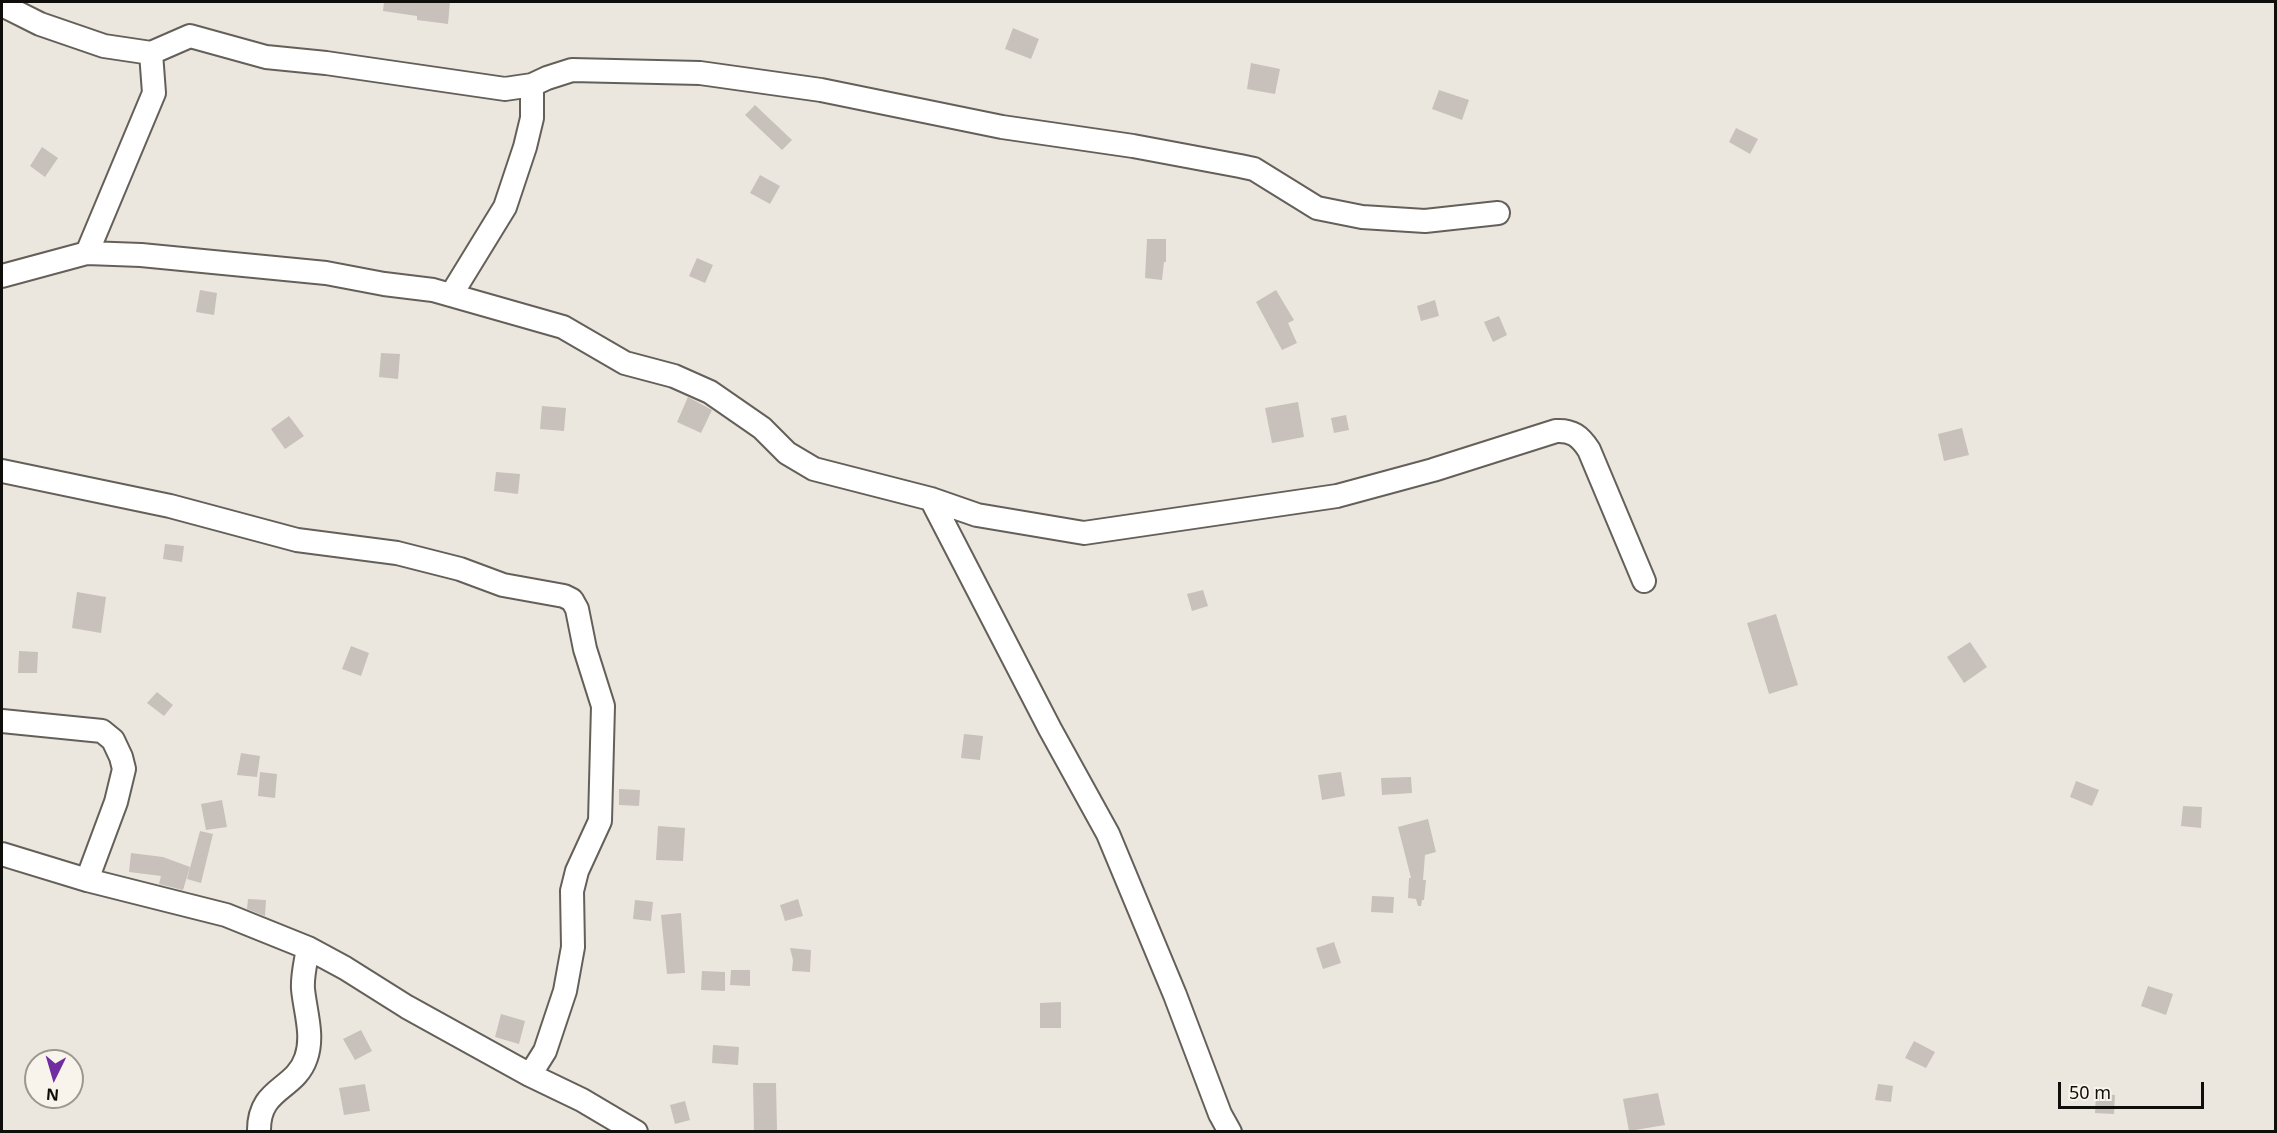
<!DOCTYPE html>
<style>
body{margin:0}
#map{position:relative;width:2277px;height:1133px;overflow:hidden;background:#ebe7de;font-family:"Noto Sans",sans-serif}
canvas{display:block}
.frame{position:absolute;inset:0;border:3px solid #0f0e0b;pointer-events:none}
.north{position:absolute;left:24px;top:1049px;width:60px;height:60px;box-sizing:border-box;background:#f8f4eb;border:2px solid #9b9891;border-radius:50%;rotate:185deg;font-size:16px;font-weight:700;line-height:24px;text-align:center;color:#0f0e0b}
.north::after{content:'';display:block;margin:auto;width:21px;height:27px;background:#702da1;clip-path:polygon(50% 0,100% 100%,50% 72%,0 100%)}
.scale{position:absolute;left:2058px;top:1082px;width:146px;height:27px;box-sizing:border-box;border:3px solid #0f0e0b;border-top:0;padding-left:8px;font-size:18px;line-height:21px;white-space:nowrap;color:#0f0e0b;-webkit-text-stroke:4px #f8f4eb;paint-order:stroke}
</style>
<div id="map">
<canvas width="2277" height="1133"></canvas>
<div class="frame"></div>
<div class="north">N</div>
<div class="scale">50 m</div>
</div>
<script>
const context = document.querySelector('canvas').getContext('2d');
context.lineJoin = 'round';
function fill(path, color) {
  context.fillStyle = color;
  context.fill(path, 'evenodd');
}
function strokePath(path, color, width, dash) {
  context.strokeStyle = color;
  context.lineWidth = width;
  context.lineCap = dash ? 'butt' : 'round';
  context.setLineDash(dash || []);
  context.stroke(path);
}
fill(new Path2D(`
 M384,2H450L448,24L417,20V16L383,11Z
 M1013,28L1039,39L1031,59L1005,49Z
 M1251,63L1280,69L1275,94L1247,89Z
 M1439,90L1469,100L1462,120L1432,109Z
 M755,105L792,140L782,150L745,115Z
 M1736,128L1758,139L1750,154L1729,142Z
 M42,147L58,158L45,177L30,166Z
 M760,175L780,186L770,204L750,193Z
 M1147,239H1166V262H1164L1162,280L1145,278Z
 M697,258L713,265L705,283L689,276Z
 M200,290L217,293L214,315L196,312Z
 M1276,290L1294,320L1288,323L1297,343L1282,350L1256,302Z
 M1435,300L1439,316L1421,321L1417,306Z
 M1499,316L1507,335L1493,342L1484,322Z
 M381,353L400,354L398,379L379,377Z
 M688,397L712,410L701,433L677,422Z
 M1298,402L1304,437L1272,443L1265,408Z
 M542,406L566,408L564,431L540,429Z
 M1346,415L1349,430L1334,433L1331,418Z
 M289,416L304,436L285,449L271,429Z
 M1962,428L1969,455L1944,461L1938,434Z
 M496,472L520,474L518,494L494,491Z
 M165,544L184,546L182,562L163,559Z
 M1203,590L1208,606L1192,611L1187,594Z
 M77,592L106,597L101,633L72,628Z
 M1776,614L1798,685L1769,694L1747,623Z
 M1970,642L1987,667L1964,683L1947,657Z
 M351,646L369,653L361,676L342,669Z
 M19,651L38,652L37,673H18Z
 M157,692L173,705L164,716L147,703Z
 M964,734L983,736L980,760L961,758Z
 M241,753L260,756L257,777L237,775Z
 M260,772L277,774L275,798L258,796Z
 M1341,772L1345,796L1322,800L1318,775Z
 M1411,777L1412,793L1382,795L1381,778Z
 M2076,781L2099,790L2092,806L2070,797Z
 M619,789L640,790L639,806L619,805Z
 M222,800L227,827L206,830L201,804Z
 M2183,806L2202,807L2201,828L2181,826Z
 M1428,819L1436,852L1425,855L1423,880H1426L1424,900H1422L1421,906H1418L1416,899L1408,898L1409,878H1411L1398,827Z
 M658,826L685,828L683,861L656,860Z
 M200,831L213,834L201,883L187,879Z
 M131,853L163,857L190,867L183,890L159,884L161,876L129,872Z
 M1372,896L1394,897L1393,913L1371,912Z
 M248,899L266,900L265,916L247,909Z
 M798,899L803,916L785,921L780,905Z
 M635,900L653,902L651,921L633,919Z
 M681,913L685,973L667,974L661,915Z
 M1334,942L1341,963L1323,969L1316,948Z
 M790,948L811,950L810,972L792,971L793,960Z
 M731,970H750V986L730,985Z
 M702,971L725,972V991L701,990Z
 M2148,986L2173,994L2166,1015L2141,1006Z
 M1061,1002V1028H1040V1003Z
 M501,1014L525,1021L519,1044L495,1037Z
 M361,1030L372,1051L355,1060L343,1039Z
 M1914,1041L1935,1052L1926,1068L1905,1058Z
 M713,1045L739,1047L738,1065L712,1063Z
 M753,1083H776L777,1131H754Z
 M365,1084L370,1111L344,1115L339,1088Z
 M1878,1084L1893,1086L1891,1102L1875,1100Z
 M1658,1093L1665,1125L1629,1131L1623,1099Z
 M2096,1094L2115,1095L2114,1114L2095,1113Z
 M685,1101L690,1120L675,1124L670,1105Z`), '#c8c0ba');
const minor = new Path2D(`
 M2,5L40,24L104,46L151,53
 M532,85L547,78L572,70L700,73L821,90L1002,127L1133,146L1240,166L1254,169L1317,208L1362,217L1425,221L1498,213
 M87,253L154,93L151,53L190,36L266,57L326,63L505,89L532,85V118L525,147L505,207L451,295
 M2,276L87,253L141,255L326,273L384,284L433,290L563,327L625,363L674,376L710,392L762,428L787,453L814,469L931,499L977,515L1084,533L1337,496L1433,470L1556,431C1572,430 1580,436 1589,450L1644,581
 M2,471L170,506L297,540L397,553L460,569L503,585L564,596L572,600L577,609L585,649L603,706L600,821L577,871L572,891L573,947L565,991L545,1051L530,1075
 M931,499L1050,729L1108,834L1175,995L1220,1114L1230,1132
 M2,721L102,731L113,740L121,757L124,769L116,802L87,880
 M2,854L87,880L226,915L308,948L345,968L407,1007L530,1075L582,1100L636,1132
 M259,1132C258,1087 295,1091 306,1058C314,1036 305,1011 303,989C302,976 306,961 308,948`);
strokePath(minor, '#646059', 26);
strokePath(minor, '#fff', 22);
</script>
